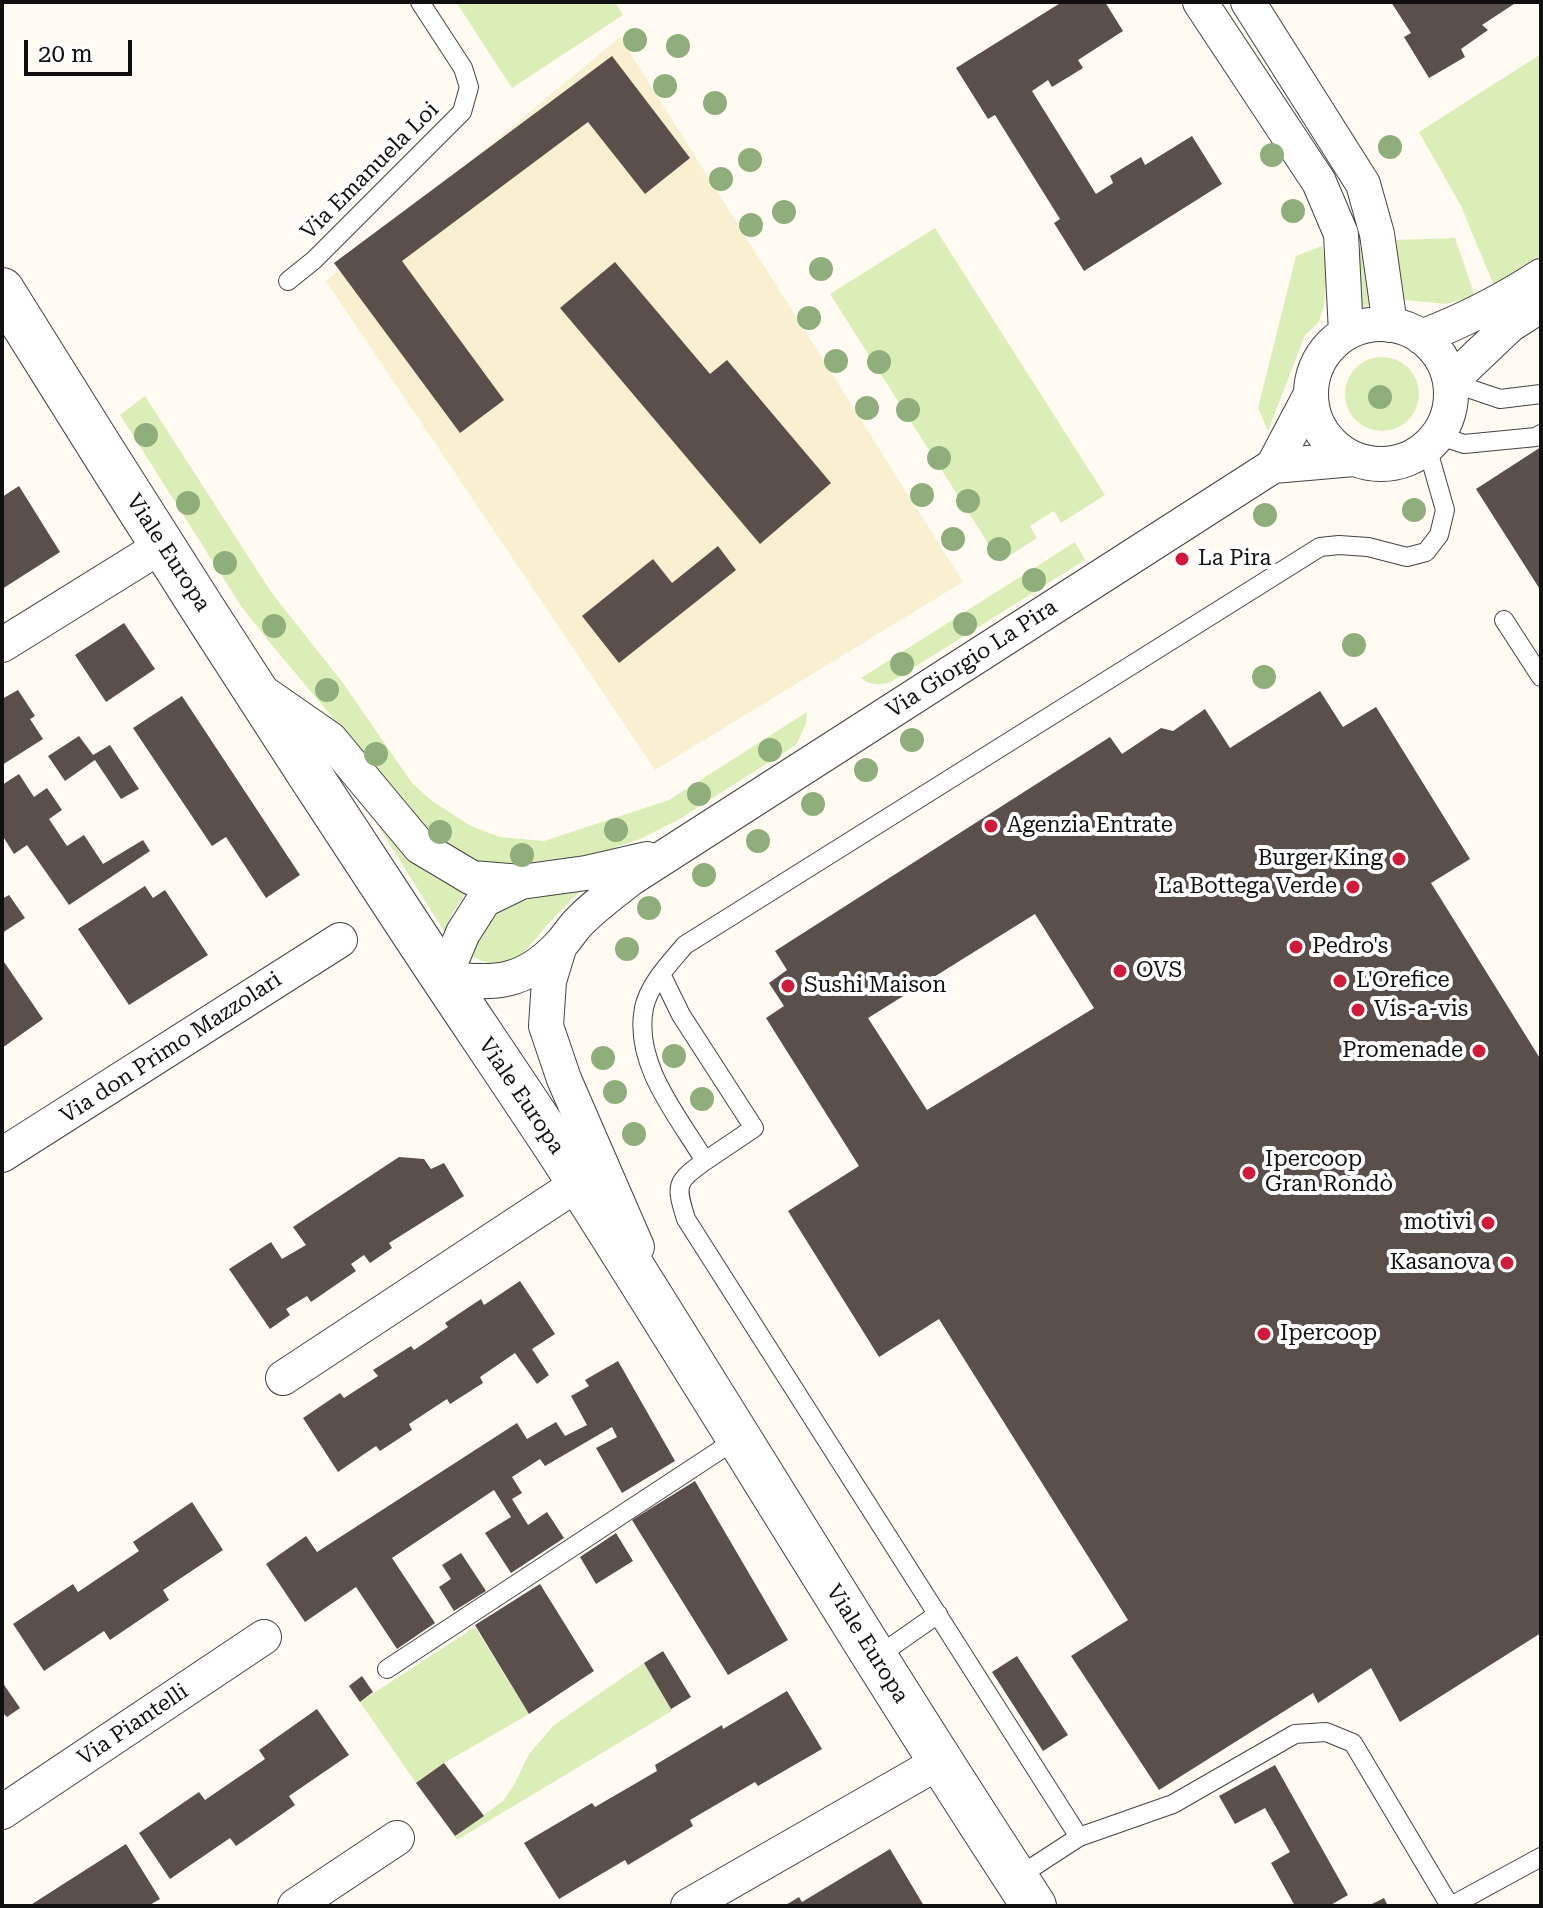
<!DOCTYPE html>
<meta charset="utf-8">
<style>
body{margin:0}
#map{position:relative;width:1543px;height:1908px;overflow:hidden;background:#fffbf3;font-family:"Roboto Serif",serif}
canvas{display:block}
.frame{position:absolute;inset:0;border:4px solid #101010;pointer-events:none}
.scale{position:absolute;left:24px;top:40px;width:108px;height:36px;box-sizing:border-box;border:4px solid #101010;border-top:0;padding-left:10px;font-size:24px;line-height:28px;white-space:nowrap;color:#101010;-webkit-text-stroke:6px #fff;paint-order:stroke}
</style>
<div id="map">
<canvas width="1543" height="1908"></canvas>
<div class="frame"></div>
<div class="scale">20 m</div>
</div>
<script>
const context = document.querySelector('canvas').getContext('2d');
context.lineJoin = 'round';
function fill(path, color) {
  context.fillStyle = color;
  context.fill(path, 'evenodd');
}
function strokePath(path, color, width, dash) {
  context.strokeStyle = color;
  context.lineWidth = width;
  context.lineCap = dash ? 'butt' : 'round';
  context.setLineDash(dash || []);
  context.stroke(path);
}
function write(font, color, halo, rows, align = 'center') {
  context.font = font + ' "Roboto Serif",serif';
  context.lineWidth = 8;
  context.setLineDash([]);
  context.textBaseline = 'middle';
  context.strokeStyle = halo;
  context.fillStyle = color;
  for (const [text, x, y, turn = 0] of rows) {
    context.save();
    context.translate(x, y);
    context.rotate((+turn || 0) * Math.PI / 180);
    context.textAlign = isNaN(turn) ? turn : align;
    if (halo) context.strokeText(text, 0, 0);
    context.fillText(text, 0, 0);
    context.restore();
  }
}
fill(new Path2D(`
 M620,37L963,582L655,770L326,281Z`), '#f8f0d0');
fill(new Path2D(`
 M456,2H615L623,15L512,88Z
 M1541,54V256L1494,286L1461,206L1419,132Z
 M935,228L1105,495L1061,523L1054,511L1030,526L1037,538L1000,562L830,294Z
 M1455,238L1475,296L1446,304L1405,300L1396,288L1394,240Z
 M1322,246L1327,273L1324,305L1319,322L1305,335L1268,431L1258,408L1296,256Z
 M1354,248H1364L1369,305L1354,308Z
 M1345 394a37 37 0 1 1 74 0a37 37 0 1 1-74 0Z
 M145,396L271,592L343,683L412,783L432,801L471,826L500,837L544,841L669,800L807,712L806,724L796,745L678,820L640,839L591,856L482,870L436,841L271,644L241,606L120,415Z
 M1075,542L1085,560L891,682C880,685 870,686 861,678Z
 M367,808C396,842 422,879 467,891L451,915L447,936Z
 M580,891C570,902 559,912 549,923C526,948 513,978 474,957C469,900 540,898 580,891Z
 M475,1627L529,1714L444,1763L416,1783L360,1702Z
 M644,1663L672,1711L457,1840L455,1836L503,1801L514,1785L529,1754L554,1725Z`), '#dbeeb8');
fill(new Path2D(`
 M1062,2H1105L1123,31L1078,60L1083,68L1052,87L1048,80L1032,91L1096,194L1113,183L1110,176L1141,157L1145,165L1192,136L1222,184L1084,271L1054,223L1060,219L995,115L988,119L956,68Z
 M1391,2H1517L1482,25L1488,30L1461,49L1465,57L1429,78L1404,37L1411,33Z
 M612,56L690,158L645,194L588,122L402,261L504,400L460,433L334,263Z
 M615,262L710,374L727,360L831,483L760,544L560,308Z
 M1541,447V591L1476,489Z
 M19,486L60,552L2,589V497Z
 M718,546L736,570L619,663L582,616L653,559L672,583Z
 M124,623L155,669L106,702L75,655Z
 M18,690L35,716L30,719L43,739L2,765V699Z
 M1320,691L1343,727L1376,707L1470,859L1431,883L1541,1060V1633L1400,1722L1371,1668L1318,1703L1313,1693L1159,1790L1071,1656L1128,1620L939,1319L879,1357L788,1211L859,1166L766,1018L784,1006L769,983L787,970L775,951L1110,737L1122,754L1161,728L1173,731L1205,709L1230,748ZM1035,914L1094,1008L927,1110L868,1018Z
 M182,696L300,875L266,898L226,837L212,846L133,728Z
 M79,736L93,755L110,745L139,789L121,799L95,760L65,781L48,756Z
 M19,774L34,797L47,788L62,810L49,819L67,846L84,835L103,864L143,840L150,851L69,905L27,845L14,854L2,835V785Z
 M145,886L153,898L165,890L208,955L129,1005L78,929Z
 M9,895L25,918L2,933V899Z
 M2,959L43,1019L2,1048Z
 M399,1157L424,1159L431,1169L444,1163L464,1196L389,1243L392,1248L370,1263L364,1255L351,1264L356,1271L311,1302L307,1296L286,1309L290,1315L270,1329L229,1269L271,1242L282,1259L306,1245L293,1227Z
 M520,1281L555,1334L532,1349L549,1375L537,1384L515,1353L480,1377L483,1383L450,1404L447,1399L409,1424L412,1430L380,1451L376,1446L338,1472L303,1418L340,1393L344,1398L378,1376L373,1370L411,1346L414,1350L448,1327L445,1323L481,1299L484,1305Z
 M618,1361L675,1461L622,1493L596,1448L617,1437L612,1427L545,1466L540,1459L512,1477L522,1493L512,1499L528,1525L547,1512L564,1538L511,1573L485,1533L511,1517L494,1490L392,1558L435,1623L397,1649L356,1587L305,1622L266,1564L306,1536L317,1552L517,1423L527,1439L556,1422L565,1436L587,1425L571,1396L589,1386L585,1380Z
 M695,1481L788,1640L728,1675L632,1520Z
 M192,1502L223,1550L163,1590L169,1600L110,1640L104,1631L44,1671L13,1624L73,1584L78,1592L139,1551L133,1542Z
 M616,1533L633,1561L596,1584L580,1557Z
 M461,1553L486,1591L454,1611L439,1587L451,1579L442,1565Z
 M540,1584L594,1671L529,1714L475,1625Z
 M663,1651L691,1697L671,1709L644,1663Z
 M1017,1656L1068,1735L1043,1751L992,1672Z
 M362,1676L373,1692L360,1702L349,1686Z
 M2,1682L20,1708L7,1717L2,1712Z
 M787,1691L822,1749L758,1786L755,1782L690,1820L693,1826L628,1865L625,1860L559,1899L524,1843L592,1803L595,1807L657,1771L655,1765L722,1725L723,1729Z
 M317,1709L349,1755L289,1796L295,1805L268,1824L236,1846L230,1838L170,1879L139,1833L199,1792L205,1800L265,1759L259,1750Z
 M444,1763L484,1816L455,1836L416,1783Z
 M1275,1765L1348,1895L1329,1906H1295L1271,1863L1290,1852L1265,1808L1235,1824L1219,1796Z
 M126,1844L160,1899L148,1906H29Z
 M890,1849L924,1906H784L799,1897L802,1902Z
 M1384,1898L1388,1906H1368Z`), '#5a4f4b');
const service = new Path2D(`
 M288,281L314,260L462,112L469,87L463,68L420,2
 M1450,382L1500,399L1541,394
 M1437,435L1464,444L1536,437L1541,434
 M1504,620L1541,677
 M661,974L681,1015L754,1128L705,1161C678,1116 633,1064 644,1008C649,984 670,963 685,945L1320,547L1339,545L1368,547L1407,557L1426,552L1439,535L1445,510L1427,447
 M705,1161C676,1182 675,1184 686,1219L1079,1837
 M875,1658L938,1614
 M387,1669L740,1437
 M1016,1878L1079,1837L1173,1804L1295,1734L1326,1732L1353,1743L1450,1906
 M1451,1906L1541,1857`);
const minor = new Path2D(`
 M1200,2L1319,182L1341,234L1346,333
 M1248,2L1363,184L1377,234L1390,325
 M1311 394a70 70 0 1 1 140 0a70 70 0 1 1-140 0Z
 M1421,337C1466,320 1501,302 1541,276
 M1450,382L1510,325L1541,305
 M1273,466L1311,394
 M2,645L163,545
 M261,691L330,739L420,847L472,878L521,882L586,873L647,859
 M521,882L484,900L463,933L444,978C495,985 525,984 562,943C569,935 574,926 582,919C597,904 614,892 630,879L1273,466L1354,459
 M560,945L549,981L546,1026L564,1079L637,1247
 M2,1155L340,940
 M283,1378L579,1183
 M2,1812L264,1637
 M295,1906L397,1838
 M688,1906L941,1761`);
const tertiary = new Path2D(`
 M2,290C134,503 269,714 407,923C458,1001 511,1078 562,1156C721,1405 872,1659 1034,1906`);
strokePath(service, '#434343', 20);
strokePath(minor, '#434343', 36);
strokePath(tertiary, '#434343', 46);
strokePath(service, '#fff', 18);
strokePath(minor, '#fff', 34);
strokePath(tertiary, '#fff', 44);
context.fillStyle = '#90ae7b';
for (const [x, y] of [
 [635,40],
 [678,46],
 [665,86],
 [715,103],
 [1390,147],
 [1272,155],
 [750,160],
 [721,179],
 [1293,211],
 [784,212],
 [751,225],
 [821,269],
 [809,318],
 [836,361],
 [879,362],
 [1380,397],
 [867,408],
 [908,410],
 [146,435],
 [939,458],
 [922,495],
 [968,501],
 [188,503],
 [1414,510],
 [1265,515],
 [953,539],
 [999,549],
 [225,563],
 [1034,580],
 [965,624],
 [274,626],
 [1354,645],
 [902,664],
 [1264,677],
 [327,690],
 [912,740],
 [770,750],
 [376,754],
 [866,770],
 [699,794],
 [813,804],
 [616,830],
 [440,832],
 [758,841],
 [522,855],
 [704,875],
 [649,908],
 [627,949],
 [674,1056],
 [603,1058],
 [615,1092],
 [702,1099],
 [634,1134]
]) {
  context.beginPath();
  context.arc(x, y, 12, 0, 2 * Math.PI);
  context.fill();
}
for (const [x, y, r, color] of [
 [1182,559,8,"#cf1a39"],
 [991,826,8,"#cf1a39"],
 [1399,859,8,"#cf1a39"],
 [1353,887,8,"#cf1a39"],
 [1296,947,8,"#cf1a39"],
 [1120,971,8,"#cf1a39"],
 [1340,981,8,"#cf1a39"],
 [788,986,8,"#cf1a39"],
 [1358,1010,8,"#cf1a39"],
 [1479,1051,8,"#cf1a39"],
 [1249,1173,8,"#cf1a39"],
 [1488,1223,8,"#cf1a39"],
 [1507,1263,8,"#cf1a39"],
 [1264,1334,8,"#cf1a39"]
]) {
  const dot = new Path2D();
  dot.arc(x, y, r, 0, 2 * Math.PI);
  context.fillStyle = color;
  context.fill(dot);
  strokePath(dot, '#fff', 3);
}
write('22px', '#101010', '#fff', [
 ["Via Emanuela Loi",370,171,-45],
 ["Viale Europa",168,553,57],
 ["Via Giorgio La Pira",972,659,-33],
 ["Via don Primo Mazzolari",171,1048,-33],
 ["Viale Europa",521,1096,56],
 ["Viale Europa",867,1644,58],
 ["Via Piantelli",133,1725,-34]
]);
write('22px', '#101010', '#fff', [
 ["La Pira",1198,559],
 ["Agenzia Entrate",1007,826],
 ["Burger King",1383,859,"right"],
 ["La Bottega Verde",1337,887,"right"],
 ["Pedro's",1312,947],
 ["OVS",1136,971],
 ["L'Orefice",1356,981],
 ["Sushi Maison",804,986],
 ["Vis-a-vis",1374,1010],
 ["Promenade",1463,1051,"right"],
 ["Ipercoop",1265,1160],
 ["Gran Rondò",1265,1185],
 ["motivi",1472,1223,"right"],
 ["Kasanova",1491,1263,"right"],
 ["Ipercoop",1280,1334]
], 'left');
</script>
